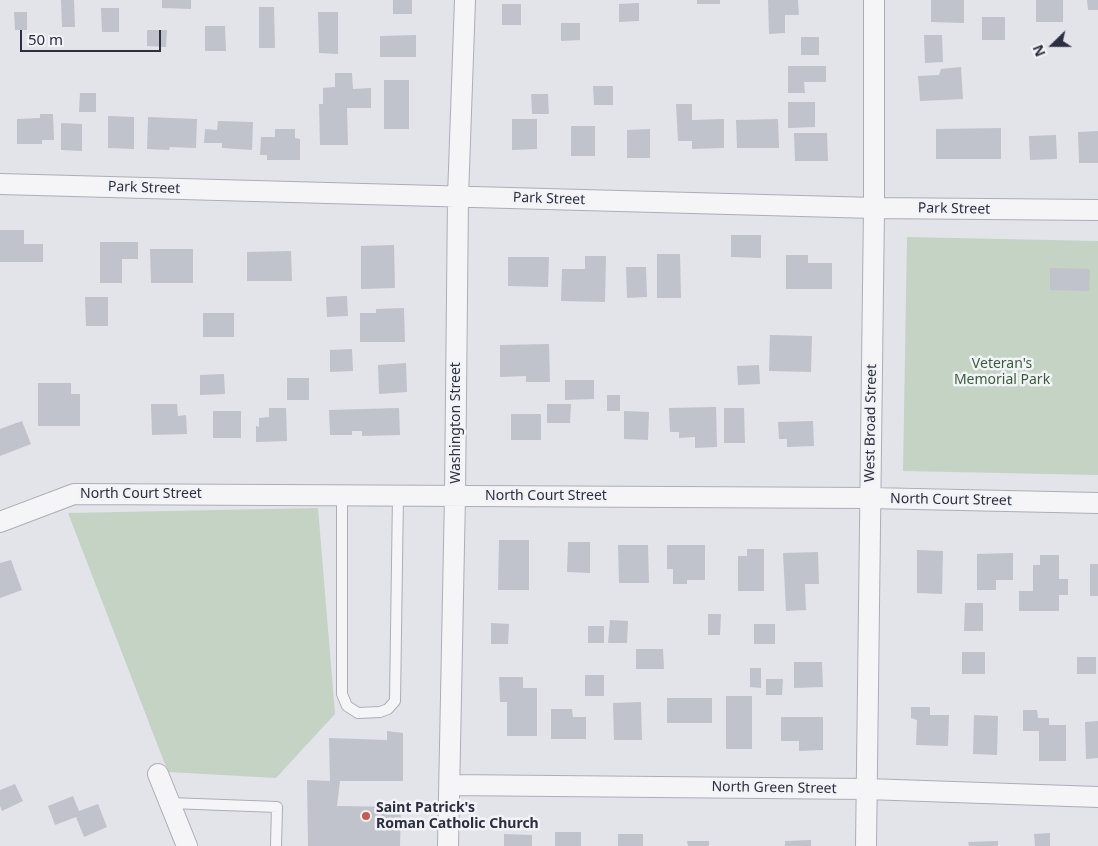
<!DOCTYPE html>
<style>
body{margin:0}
#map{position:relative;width:1098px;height:846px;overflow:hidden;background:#e3e4ea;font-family:"Noto Sans",sans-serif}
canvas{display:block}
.north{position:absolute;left:1028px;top:20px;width:50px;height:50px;-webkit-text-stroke:4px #f2f3f7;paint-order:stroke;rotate:248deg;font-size:14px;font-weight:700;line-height:20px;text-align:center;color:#2c2e41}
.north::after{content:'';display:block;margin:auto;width:18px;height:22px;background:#2c2e41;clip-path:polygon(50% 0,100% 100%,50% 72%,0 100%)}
.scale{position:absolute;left:20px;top:30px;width:141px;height:22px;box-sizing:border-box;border:2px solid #2c2e41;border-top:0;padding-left:6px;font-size:15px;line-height:18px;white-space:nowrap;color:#2c2e41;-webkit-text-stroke:4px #f2f3f7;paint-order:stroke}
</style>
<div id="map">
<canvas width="1098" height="846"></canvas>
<div class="north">N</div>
<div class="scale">50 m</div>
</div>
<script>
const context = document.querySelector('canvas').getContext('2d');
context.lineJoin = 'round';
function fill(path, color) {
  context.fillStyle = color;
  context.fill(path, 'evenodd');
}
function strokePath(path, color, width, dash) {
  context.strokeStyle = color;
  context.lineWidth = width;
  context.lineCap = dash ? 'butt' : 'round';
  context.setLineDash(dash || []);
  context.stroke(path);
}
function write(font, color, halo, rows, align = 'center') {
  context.font = font + ' "Noto Sans",sans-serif';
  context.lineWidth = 5;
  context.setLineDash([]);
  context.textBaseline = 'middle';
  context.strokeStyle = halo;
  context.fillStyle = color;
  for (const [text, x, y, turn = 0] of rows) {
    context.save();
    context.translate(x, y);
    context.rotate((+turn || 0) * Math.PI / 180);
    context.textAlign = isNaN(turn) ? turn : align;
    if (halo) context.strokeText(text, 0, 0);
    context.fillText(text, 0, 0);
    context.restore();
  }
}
fill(new Path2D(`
 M907,237L1098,241V475L903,471Z
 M318,508L335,714L276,778L168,772L68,513Z`), '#c4d3c4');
fill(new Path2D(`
 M61,0H74L75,27H62Z
 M162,0H191V9L162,8Z
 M393,0H412V14H393Z
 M697,0H720V4H697Z
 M768,0H798L799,15H785V33L769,34Z
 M931,0H964V23L931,22Z
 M1036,0H1063V22H1036Z
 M1087,0H1098V10H1088Z
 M639,3V21L619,22V4Z
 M502,4H521V25H502Z
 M259,7H274L275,48H259Z
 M101,8H119V32H102Z
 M14,12H27V30H15Z
 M318,12H338V54L319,53Z
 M982,17H1005V40H982Z
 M561,23H580V40L561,41Z
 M205,26H225L226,51H205Z
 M147,30H167L166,47L147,46Z
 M416,35V57H380V36Z
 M924,35H942L943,62L925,63Z
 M801,37H819V55H801Z
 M788,66H826V82H804L805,93H788Z
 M961,67L963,99L920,101L918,76L939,75L941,69Z
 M335,73H352L353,89L371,88V108H347L348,145H320L319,104H323V88L335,87Z
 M384,80H409V129H384Z
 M593,86H613V105H594Z
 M80,93H96V112H79Z
 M531,94H548L549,114H532Z
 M788,102H815V127L788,128Z
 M676,104H692V120L724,119V148L692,149V141H678Z
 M40,114H53L54,140H42V144H17V119L40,118Z
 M108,116L134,117V149L108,148Z
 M148,117L197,119L196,148L170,147L169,150L147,149Z
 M512,119H537V149L512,150Z
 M778,119L779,148H737L736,120Z
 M218,121L253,122L252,150L222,148V143H204L205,129L217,130Z
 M61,123L82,124V151L61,150Z
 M571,126H595V156H571Z
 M1001,128V159H936V129Z
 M275,129H295V138L300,139V160H267V155H260L261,137H275Z
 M650,129V158H627V130Z
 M1098,131V163H1079L1078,132Z
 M794,133H827L828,161H795Z
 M1056,135L1057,159L1030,160L1029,136Z
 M0,230H24V244H43V262H0Z
 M731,235H761V258L731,257Z
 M100,242H138V259H122V283H100Z
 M394,245L395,288L361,289V246Z
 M150,249H193V283H151Z
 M291,251L292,281H247V252Z
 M657,254H680L681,298H657Z
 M786,255H808V263H832V289H786Z
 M585,256H606L605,302L561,301L562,269H585Z
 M508,257H549L548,287L508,286Z
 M626,267H646L647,297L627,298Z
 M1050,268L1090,269L1089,291L1050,290Z
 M347,296L348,316L327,317L326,297Z
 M85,297H108V326H86Z
 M404,308L405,342H360V313H376V309Z
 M203,313H234V337H203Z
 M770,335L812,336L811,372L769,371Z
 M549,344L550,382H526V376L500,377V345Z
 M352,349L353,371L330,372V350Z
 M406,363L407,392L379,394L378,365Z
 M759,365L760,384L738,385L737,366Z
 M224,374L225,394L200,395V375Z
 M287,378H309V400H287Z
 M565,380H594V399L565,400Z
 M38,383H71V394H80V426H38Z
 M607,395H620V411H607Z
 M151,404H177L178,416L186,415L187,434L152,435Z
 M547,404H571L570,423H547Z
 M716,407L717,447L695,448V437L679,438V432H670L669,408Z
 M269,408H286L287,441L256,442V426L259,427V418L269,417Z
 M399,408L400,435L362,436V431H352V435H330L329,410Z
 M724,408H744L745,443H724Z
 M213,411H241V438H213Z
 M624,411L649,412L648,440L624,439Z
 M511,414H541V440H511Z
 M22,421L31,444L0,456V429Z
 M813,421L814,446L787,447V439H779L778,422Z
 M499,540H529V590H498Z
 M568,542H590V573L567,572Z
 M618,545H648L649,583H619Z
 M667,545H705V580H687V584H673V569H667Z
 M747,549H764V591H738V556H747Z
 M917,550L943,551L942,594L917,593Z
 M818,552L819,584H805L806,610L786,611L783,553Z
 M1013,553V580H996V590H977V554Z
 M1040,555H1059V579H1068V595H1059V611H1019V591H1033V565H1040Z
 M11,560L22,590L0,598V563Z
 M1090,564H1098V596H1090Z
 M965,603H983V631H964Z
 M708,614H721L720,635H708Z
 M610,620L628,621L627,643H608Z
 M491,623L509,624L508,644H491Z
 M754,624H775V644H754Z
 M588,626H604V643H588Z
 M636,649H663L664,669H636Z
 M962,652H985V674H962Z
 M1077,657H1096V674H1077Z
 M794,662H822L823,687L794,688Z
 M750,668H761V688L750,687Z
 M585,675H604V696H585Z
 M499,677H523V688H537V736H507V702H500Z
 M766,679H783L782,695H766Z
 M726,696H752V749H726Z
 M667,698H712V723H667Z
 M641,702L642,740H614L613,703Z
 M911,707H930V715H949L948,746L916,745L917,720L911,718Z
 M551,709H572L573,717H586V739H551Z
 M1023,710H1037L1038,718H1049V725H1066V761H1039V731H1023Z
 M974,715L998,716L997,755L973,754Z
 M781,717H823V750L799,751V741H781Z
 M1098,721V758L1086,759L1085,722Z
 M387,731L403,733V781H340L337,806L401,807L400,846H308L307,780L330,781L329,738L387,740Z
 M15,784L23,801L2,811L0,806V790Z
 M73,796L79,811L98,804L107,827L84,837L76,817L55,825L48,806Z
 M555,832H581V846H555Z
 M1050,833V846H1035L1034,834Z
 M504,834L532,835V846H504Z
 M618,834H643V846H618Z
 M811,840V846H785V841Z
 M687,841H709V846H688Z
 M998,841V846H969L968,842Z`), '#c0c2cc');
const service = new Path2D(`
 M342,495V694L347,706L358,713L380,712L388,709L395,701L398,495
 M170,803L277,807L276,846`);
const minor = new Path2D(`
 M0,184L874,208L1098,210
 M0,522L74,494L870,498L1098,503
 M158,774L187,846
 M450,785L867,789L1098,797
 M448,846L455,495L458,197L465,0
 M866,846L874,208V0`);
strokePath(service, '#acadb7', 12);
strokePath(minor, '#acadb7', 22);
strokePath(service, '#f5f5f8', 10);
strokePath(minor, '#f5f5f8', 20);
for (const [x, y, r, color] of [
 [366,816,5,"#c55c51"]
]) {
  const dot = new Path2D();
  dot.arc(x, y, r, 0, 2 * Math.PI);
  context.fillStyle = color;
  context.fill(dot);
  strokePath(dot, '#f2f3f7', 2);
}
write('14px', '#2c2e41', '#f2f3f7', [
 ["Park Street",144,188,2],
 ["Park Street",549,199,2],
 ["Park Street",954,209,1],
 ["Washington Street",456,423,-90],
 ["West Broad Street",871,423,-89],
 ["North Court Street",141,494],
 ["North Court Street",546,496],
 ["North Court Street",951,500,1],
 ["North Green Street",774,788,1]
]);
write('14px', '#3a5c3c', '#f2f3f7', [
 ["Veteran's",1002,364],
 ["Memorial Park",1002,380]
]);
write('bold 14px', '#2c2e41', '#f2f3f7', [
 ["Saint Patrick's",376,808],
 ["Roman Catholic Church",376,824]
], 'left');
</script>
